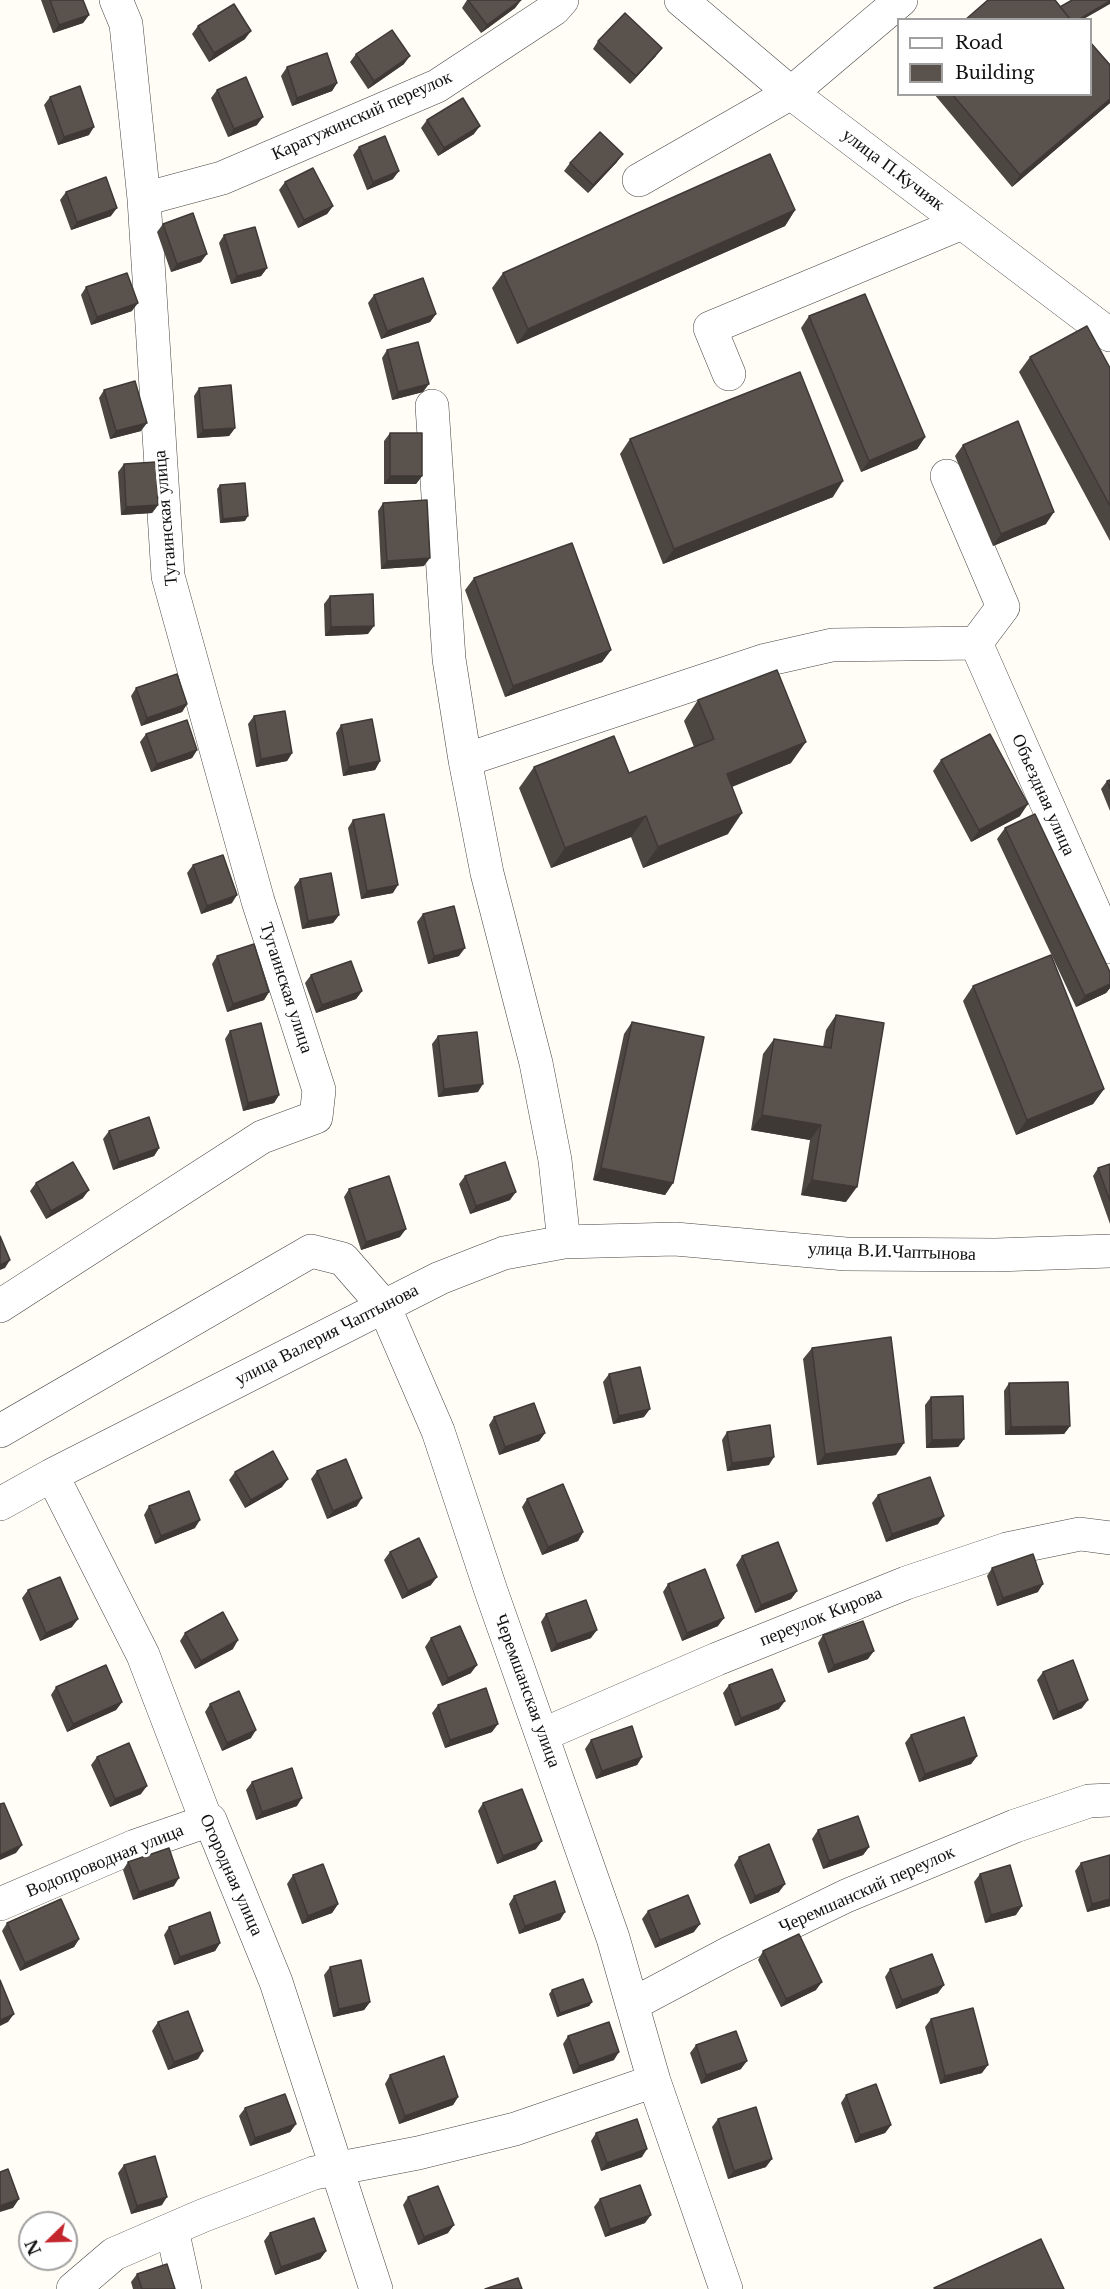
<!DOCTYPE html>
<meta charset="utf-8">
<style>
body{margin:0}
#map{position:relative;width:1110px;height:2289px;overflow:hidden;background:#fffdf5;font-family:"Libre Baskerville",serif}
canvas{display:block}
.legend{position:absolute;left:897px;top:18px;width:195px;height:78px;box-sizing:border-box;background:#fff;border:2px solid #a0a0a0;margin:0;padding:8px 10px;list-style:none;font-size:18px;color:#111}
.legend li{display:flex;align-items:center;gap:12px;height:30px}
.legend b{width:30px;border:2px solid #a0a0a0}
.north{position:absolute;left:18px;top:2211px;width:60px;height:60px;box-sizing:border-box;background:#fff;border:2px solid #a0a0a0;border-radius:50%;rotate:247deg;font-size:16px;font-weight:700;line-height:24px;text-align:center;color:#111}
.north::after{content:'';display:block;margin:auto;width:21px;height:27px;background:#c4262e;clip-path:polygon(50% 0,100% 100%,50% 72%,0 100%)}
</style>
<div id="map">
<canvas width="1110" height="2289"></canvas>
<ul class="legend">
<li><b style="height:8px;background:#fff"></b>Road</li>
<li><b style="height:16px;background:#5a524d"></b>Building</li>
</ul>
<div class="north">N</div>
</div>
<script>
const context = document.querySelector('canvas').getContext('2d');
context.lineJoin = 'round';
function strokePath(path, color, width, dash) {
  context.strokeStyle = color;
  context.lineWidth = width;
  context.lineCap = dash ? 'butt' : 'round';
  context.setLineDash(dash || []);
  context.stroke(path);
}
function fill(path, color) {
  context.fillStyle = color;
  context.fill(path, 'evenodd');
}
function write(font, color, halo, rows, align = 'center') {
  context.font = font + ' "Libre Baskerville",serif';
  context.lineWidth = 6;
  context.setLineDash([]);
  context.textBaseline = 'middle';
  context.strokeStyle = halo;
  context.fillStyle = color;
  for (const [text, x, y, turn = 0] of rows) {
    context.save();
    context.translate(x, y);
    context.rotate((+turn || 0) * Math.PI / 180);
    context.textAlign = isNaN(turn) ? turn : align;
    if (halo) context.strokeText(text, 0, 0);
    context.fillText(text, 0, 0);
    context.restore();
  }
}
const minor = new Path2D(`
 M681,0L791,93L1110,335
 M639,180L791,93L901,0
 M144,199L222,178L437,86L554,9L562,0
 M729,374L710,328L962,223
 M432,406L449,659L465,760L487,873L536,1063L555,1160L564,1242
 M947,476L1003,607L976,643
 M976,643L1110,947
 M465,760L766,660L832,645L976,643
 M0,1306L262,1137L316,1117L319,1090L258,901L168,576L144,199L126,24L116,0
 M0,1431L311,1251L343,1259L384,1306L438,1431L491,1591L613,1938L654,2081L726,2289
 M52,1475L143,1655L205,1817L210,1820L276,1982L376,2289
 M0,1504L52,1475L440,1278L504,1253L564,1242L675,1239L846,1254L996,1255L1110,1251
 M542,1735L717,1659L906,1583L1007,1549L1080,1534L1110,1538
 M0,1904L135,1846L210,1820
 M633,2004L729,1953L846,1896L1015,1826L1089,1801L1110,1800
 M172,2229L185,2289
 M73,2289L114,2254L202,2216L314,2173L418,2153L515,2129L654,2081`);
strokePath(minor, '#444', 34);
strokePath(minor, '#fff', 33);
fill(new Path2D(`
 M41,0H83L89,15L83,23L53,33Z
 M467,0H521L515,8L481,33L462,8Z
 M198,26L245,39L209,62L192,34Z
 M598,41L656,56L630,84L593,49Z
 M356,54L404,64L368,89L350,62Z
 M1110,65V103L1012,187L934,94H1090Z
 M287,67L337,83L332,91L292,106L281,76Z
 M217,90L257,125L228,137L211,98Z
 M50,97L89,135L58,145L44,105Z
 M427,120L474,134L438,156L421,128Z
 M359,147L393,179L367,190L353,155Z
 M617,162L588,193L564,171L570,163Z
 M285,182L333,206L327,214L298,228L279,190Z
 M66,192L111,216L71,230L60,200Z
 M795,210L785,226L517,344L492,288L503,273Z
 M163,224L201,262L171,272L157,232Z
 M224,235L267,268L261,276L231,284L219,243Z
 M86,287L132,311L91,325L81,295Z
 M374,295L436,314L430,322L381,339L368,303Z
 M809,316L925,437L917,449L861,472L801,328Z
 M387,350L423,392L392,400L382,358Z
 M1030,357L1110,368V541L1019,372Z
 M199,388L235,428L229,436L197,438L194,396Z
 M104,390L141,431L110,439L99,398Z
 M390,433L422,476L416,484H384V441Z
 M630,439L833,497L663,564L620,454Z
 M963,445L1046,524L993,546L955,456Z
 M124,464L158,505L152,513L121,515L118,472Z
 M220,485L245,521L220,523L217,489Z
 M383,503L424,566L381,569L378,511Z
 M474,578L611,650L602,662L505,697L465,590Z
 M330,596L368,634L325,636L324,604Z
 M136,688L187,704L182,712L141,726L131,696Z
 M698,700L791,763L732,787L728,834L643,868L631,837L551,868L519,788L534,767L629,773L694,747L684,721Z
 M254,716L292,753L287,761L256,767L248,724Z
 M341,725L380,761L375,770L343,776L336,733Z
 M146,734L197,750L192,758L151,772L140,742Z
 M941,760L1020,816L971,842L933,771Z
 M1110,780V811L1101,789L1107,781Z
 M353,820L393,893L361,899L348,828Z
 M1005,828L1110,972V988L1106,993L1076,1007L997,839Z
 M193,865L232,903L201,914L187,873Z
 M300,879L339,915L333,923L302,929L294,887Z
 M423,914L459,956L428,964L417,922Z
 M217,956L269,992L264,1000L227,1012L212,964Z
 M311,975L362,991L356,999L316,1013L305,983Z
 M973,986L1104,1089L1093,1104L1016,1135L963,1001Z
 M836,1015L846,1202L801,1195L810,1140L751,1130L763,1054L774,1039L823,1047L826,1030Z
 M632,1022L673,1183L665,1195L593,1180L624,1034Z
 M230,1031L279,1095L274,1103L243,1111L225,1039Z
 M438,1036L478,1092L438,1097L432,1044Z
 M109,1131L159,1148L154,1156L113,1170L103,1139Z
 M1110,1164V1224L1093,1176L1098,1168Z
 M465,1176L510,1200L470,1214L459,1184Z
 M36,1183L83,1198L46,1219L30,1191Z
 M349,1189L400,1237L361,1250L344,1197Z
 M812,1348L896,1455L817,1465L803,1359Z
 M609,1374L644,1417L613,1424L603,1382Z
 M1009,1383L1070,1426L1064,1434L1005,1435L1004,1391Z
 M931,1397L964,1439L958,1447L926,1448L925,1405Z
 M494,1417L545,1433L539,1441L499,1455L489,1425Z
 M727,1432L769,1465L727,1471L722,1440Z
 M317,1471L357,1506L327,1519L311,1479Z
 M235,1472L282,1487L245,1508L229,1480Z
 M878,1495L938,1524L886,1542L872,1503Z
 M527,1499L583,1532L578,1541L542,1555L522,1507Z
 M149,1506L195,1528L155,1544L144,1515Z
 M390,1552L431,1585L402,1599L384,1560Z
 M742,1556L797,1591L791,1599L755,1613L736,1565Z
 M992,1568L1038,1592L997,1606L987,1576Z
 M668,1584L718,1626L682,1641L663,1592Z
 M28,1590L72,1627L40,1641L22,1598Z
 M546,1614L591,1638L551,1652L541,1622Z
 M185,1633L233,1649L195,1669L180,1641Z
 M823,1635L868,1659L828,1673L818,1643Z
 M431,1638L471,1673L442,1686L425,1647Z
 M1043,1672L1082,1708L1053,1720L1037,1680Z
 M729,1685L779,1709L735,1726L723,1693Z
 M56,1687L122,1702L116,1710L67,1732L51,1695Z
 M210,1704L251,1738L222,1751L205,1712Z
 M438,1705L492,1732L445,1748L432,1713Z
 M911,1735L977,1756L971,1764L919,1782L905,1743Z
 M591,1740L642,1757L637,1765L596,1779L585,1749Z
 M97,1757L141,1794L110,1807L91,1765Z
 M252,1782L297,1806L256,1820L246,1790Z
 M483,1803L536,1849L497,1864L478,1811Z
 M818,1830L869,1847L863,1855L823,1869L812,1839Z
 M739,1857L779,1892L750,1904L734,1865Z
 M128,1862L174,1886L133,1900L123,1870Z
 M1081,1863L1110,1906L1087,1912L1075,1871Z
 M980,1874L1016,1915L985,1923L974,1882Z
 M293,1875L338,1904L332,1913L302,1924L287,1884Z
 M514,1896L560,1920L519,1934L509,1904Z
 M648,1911L694,1932L655,1948L642,1919Z
 M7,1923L79,1939L74,1947L20,1971L2,1931Z
 M169,1927L220,1943L215,1951L174,1965L164,1935Z
 M763,1951L816,1990L781,2007L758,1960Z
 M330,1967L370,2002L364,2010L333,2017L324,1975Z
 M890,1969L938,1993L896,2009L885,1977Z
 M552,1990L592,2002L589,2006L557,2017L549,1994Z
 M931,2019L982,2073L940,2084L925,2027Z
 M158,2022L198,2059L168,2070L152,2031Z
 M568,2036L614,2060L573,2074L563,2044Z
 M696,2045L741,2069L701,2084L690,2053Z
 M390,2075L458,2097L453,2105L399,2124L385,2084Z
 M846,2095L891,2125L885,2133L855,2143L841,2103Z
 M245,2108L296,2124L290,2132L250,2146L239,2116Z
 M718,2119L766,2167L728,2179L712,2127Z
 M596,2133L642,2157L601,2171L591,2141Z
 M124,2165L162,2205L131,2214L118,2173Z
 M408,2197L448,2233L418,2245L403,2205Z
 M600,2199L645,2223L605,2237L594,2207Z
 M270,2233L326,2251L320,2259L275,2275L264,2241Z
 M137,2274L175,2289H133L131,2282Z`), '#4d4742');
fill(new Path2D(`
 M521,0L515,8L481,33L487,25Z
 M1110,1V4L1082,20H1078Z
 M89,15L83,23L53,33L59,25Z
 M251,31L245,39L209,62L214,53Z
 M662,48L656,56L630,84L636,76Z
 M410,56L404,64L368,89L374,81Z
 M337,83L332,91L292,106L297,98Z
 M1110,99V103L1012,187L1020,175Z
 M263,117L257,125L228,137L234,129Z
 M480,126L474,134L438,156L444,148Z
 M94,127L89,135L58,145L64,137Z
 M623,154L617,162L588,193L593,185Z
 M399,171L393,179L367,190L373,182Z
 M333,206L327,214L298,228L304,220Z
 M117,208L111,216L71,230L77,222Z
 M795,210L785,226L517,344L528,329Z
 M207,254L201,262L171,272L177,264Z
 M267,268L261,276L231,284L237,276Z
 M138,303L132,311L91,325L97,317Z
 M436,314L430,322L381,339L387,331Z
 M429,384L423,392L392,400L398,392Z
 M147,423L141,431L110,439L116,431Z
 M235,428L229,436L197,438L203,430Z
 M925,437L917,449L861,472L869,461Z
 M390,476H422L416,484H384Z
 M843,481L833,497L663,564L674,549Z
 M158,505L152,513L121,515L126,507Z
 M1054,512L1046,524L993,546L1001,534Z
 M248,516L245,521L220,523L223,519Z
 M430,558L424,566L381,569L387,561Z
 M374,626L368,634L325,636L331,627Z
 M611,650L602,662L505,697L513,686Z
 M187,704L182,712L141,726L147,718Z
 M806,742L791,763L713,794L727,774Z
 M197,750L192,758L151,772L157,764Z
 M292,753L287,761L256,767L261,759Z
 M380,761L375,770L343,776L349,767Z
 M1028,804L1020,816L971,842L979,830Z
 M742,813L728,834L643,868L658,847Z
 M646,816L631,837L551,868L565,848Z
 M398,885L393,893L361,899L367,891Z
 M237,895L232,903L201,914L207,906Z
 M339,915L333,923L302,929L308,921Z
 M465,948L459,956L428,964L434,956Z
 M1110,984V988L1106,993L1076,1007L1085,996Z
 M362,991L356,999L316,1013L322,1005Z
 M269,992L264,1000L227,1012L233,1004Z
 M483,1084L478,1092L438,1097L444,1089Z
 M1104,1089L1093,1104L1016,1135L1027,1120Z
 M279,1095L274,1103L243,1111L248,1103Z
 M762,1115L821,1125L810,1140L751,1130Z
 M159,1148L154,1156L113,1170L119,1162Z
 M601,1168L673,1183L665,1195L593,1180Z
 M812,1180L857,1187L846,1202L801,1195Z
 M89,1190L83,1198L46,1219L51,1211Z
 M516,1192L510,1200L470,1214L476,1206Z
 M406,1229L400,1237L361,1250L366,1242Z
 M10,1260L5,1268L0,1270V1265Z
 M650,1409L644,1417L613,1424L619,1416Z
 M1070,1426L1064,1434L1005,1435L1011,1427Z
 M545,1433L539,1441L499,1455L505,1447Z
 M964,1439L958,1447L926,1448L932,1440Z
 M904,1443L896,1455L817,1465L825,1454Z
 M774,1457L769,1465L727,1471L732,1463Z
 M288,1479L282,1487L245,1508L251,1500Z
 M362,1498L357,1506L327,1519L333,1511Z
 M944,1516L938,1524L886,1542L892,1534Z
 M200,1520L195,1528L155,1544L161,1536Z
 M583,1532L578,1541L542,1555L548,1547Z
 M437,1577L431,1585L402,1599L408,1591Z
 M1043,1584L1038,1592L997,1606L1003,1598Z
 M797,1591L791,1599L755,1613L761,1605Z
 M724,1618L718,1626L682,1641L687,1633Z
 M78,1619L72,1627L40,1641L46,1633Z
 M597,1630L591,1638L551,1652L557,1644Z
 M238,1640L233,1649L195,1669L201,1661Z
 M874,1651L868,1659L828,1673L834,1665Z
 M477,1665L471,1673L442,1686L448,1678Z
 M1088,1700L1082,1708L1053,1720L1058,1712Z
 M785,1701L779,1709L735,1726L741,1718Z
 M122,1702L116,1710L67,1732L73,1724Z
 M498,1724L492,1732L445,1748L450,1740Z
 M256,1730L251,1738L222,1751L227,1743Z
 M977,1756L971,1764L919,1782L925,1774Z
 M642,1757L637,1765L596,1779L602,1771Z
 M147,1786L141,1794L110,1807L115,1799Z
 M302,1798L297,1806L256,1820L262,1812Z
 M542,1841L536,1849L497,1864L503,1856Z
 M22,1845L16,1853L0,1860V1855Z
 M869,1847L863,1855L823,1869L829,1861Z
 M179,1878L174,1886L133,1900L139,1892Z
 M785,1884L779,1892L750,1904L755,1896Z
 M1110,1899V1906L1087,1912L1092,1904Z
 M338,1904L332,1913L302,1924L308,1916Z
 M1022,1906L1016,1915L985,1923L991,1915Z
 M565,1912L560,1920L519,1934L525,1926Z
 M700,1924L694,1932L655,1948L660,1940Z
 M79,1939L74,1947L20,1971L25,1963Z
 M220,1943L215,1951L174,1965L180,1957Z
 M822,1982L816,1990L781,2007L786,1999Z
 M944,1985L938,1993L896,2009L902,2000Z
 M370,2002L364,2010L333,2017L339,2009Z
 M592,2002L589,2006L557,2017L560,2013Z
 M14,2014L8,2022L0,2026V2020Z
 M203,2051L198,2059L168,2070L174,2062Z
 M619,2052L614,2060L573,2074L579,2066Z
 M747,2061L741,2069L701,2084L706,2075Z
 M988,2065L982,2073L940,2084L945,2076Z
 M458,2097L453,2105L399,2124L405,2116Z
 M296,2124L290,2132L250,2146L255,2138Z
 M891,2125L885,2133L855,2143L860,2135Z
 M647,2149L642,2157L601,2171L607,2163Z
 M772,2159L766,2167L728,2179L734,2171Z
 M167,2197L162,2205L131,2214L137,2206Z
 M19,2199L13,2208L0,2212V2206Z
 M651,2215L645,2223L605,2237L610,2229Z
 M454,2225L448,2233L418,2245L424,2237Z
 M326,2251L320,2259L275,2275L281,2267Z`), '#3f3936');
const building = new Path2D(`
 M50,0H83L89,15L59,25Z
 M468,0H521L487,25Z
 M988,0H1055L1071,20H965Z
 M1072,0H1110V1L1078,20H1071L1060,7Z
 M234,4L251,31L214,53L198,26Z
 M625,13L662,48L636,76L598,41Z
 M392,30L410,56L374,81L356,54Z
 M1090,42L1110,65V99L1020,175L952,94H1090Z
 M327,53L337,83L297,98L287,67Z
 M246,77L263,117L234,129L217,90Z
 M80,86L94,127L64,137L50,97Z
 M463,98L480,126L444,148L427,120Z
 M600,132L623,154L593,185L570,163Z
 M385,136L399,171L373,182L359,147Z
 M770,154L795,210L528,329L503,273Z
 M313,168L333,206L304,220L285,182Z
 M106,177L117,208L77,222L66,192Z
 M193,213L207,254L177,264L163,224Z
 M255,227L267,268L237,276L224,235Z
 M127,273L138,303L97,317L86,287Z
 M423,278L436,314L387,331L374,295Z
 M865,294L925,437L869,461L809,316Z
 M1087,326L1110,368V506L1030,357Z
 M418,342L429,384L398,392L387,350Z
 M800,372L843,481L674,549L630,439Z
 M135,381L147,423L116,431L104,390Z
 M231,385L235,428L203,430L199,388Z
 M1018,421L1054,512L1001,534L963,445Z
 M390,433H422V476H390Z
 M156,462L158,505L126,507L124,464Z
 M245,483L248,516L223,519L220,485Z
 M427,500L430,558L387,561L383,503Z
 M572,543L611,650L513,686L474,578Z
 M373,594L374,626L331,627L330,596Z
 M777,670L806,742L727,774L742,813L658,847L646,816L565,848L534,767L614,736L629,773L714,739L698,700Z
 M177,674L187,704L147,718L136,688Z
 M285,711L292,753L261,759L254,716Z
 M372,719L380,761L349,767L341,725Z
 M187,720L197,750L157,764L146,734Z
 M990,734L1028,804L979,830L941,760Z
 M1110,780V789L1107,781Z
 M384,814L398,885L367,891L353,820Z
 M1035,814L1110,972V984L1085,996L1005,828Z
 M223,855L237,895L207,906L193,865Z
 M331,873L339,915L308,921L300,879Z
 M454,906L465,948L434,956L423,914Z
 M254,944L269,992L233,1004L217,956Z
 M1051,955L1104,1089L1027,1120L973,986Z
 M351,961L362,991L322,1005L311,975Z
 M836,1015L884,1023L857,1187L812,1180L821,1125L762,1115L774,1039L831,1048Z
 M632,1022L704,1037L673,1183L601,1168Z
 M261,1023L279,1095L248,1103L230,1031Z
 M477,1032L483,1084L444,1089L438,1036Z
 M149,1117L159,1148L119,1162L109,1131Z
 M73,1162L89,1190L51,1211L36,1183Z
 M505,1162L516,1192L476,1206L465,1176Z
 M1110,1164V1201L1098,1168Z
 M389,1176L406,1229L366,1242L349,1189Z
 M0,1236L10,1260L0,1265Z
 M891,1337L904,1443L825,1454L812,1348Z
 M640,1367L650,1409L619,1416L609,1374Z
 M1068,1382L1070,1426L1011,1427L1009,1383Z
 M963,1396L964,1439L932,1440L931,1397Z
 M534,1403L545,1433L505,1447L494,1417Z
 M770,1425L774,1457L732,1463L727,1432Z
 M273,1451L288,1479L251,1500L235,1472Z
 M346,1459L362,1498L333,1511L317,1471Z
 M930,1477L944,1516L892,1534L878,1495Z
 M563,1484L583,1532L548,1547L527,1499Z
 M189,1491L200,1520L161,1536L149,1506Z
 M419,1538L437,1577L408,1591L390,1552Z
 M778,1542L797,1591L761,1605L742,1556Z
 M1033,1554L1043,1584L1003,1598L992,1568Z
 M705,1569L724,1618L687,1633L668,1584Z
 M60,1577L78,1619L46,1633L28,1590Z
 M586,1600L597,1630L557,1644L546,1614Z
 M223,1612L238,1640L201,1661L185,1633Z
 M863,1621L874,1651L834,1665L823,1635Z
 M460,1626L477,1665L448,1678L431,1638Z
 M1073,1660L1088,1700L1058,1712L1043,1672Z
 M106,1665L122,1702L73,1724L56,1687Z
 M772,1669L785,1701L741,1718L729,1685Z
 M486,1688L498,1724L450,1740L438,1705Z
 M239,1691L256,1730L227,1743L210,1704Z
 M964,1717L977,1756L925,1774L911,1735Z
 M632,1726L642,1757L602,1771L591,1740Z
 M129,1743L147,1786L115,1799L97,1757Z
 M292,1768L302,1798L262,1812L252,1782Z
 M522,1789L542,1841L503,1856L483,1803Z
 M4,1803L22,1845L0,1855V1804Z
 M858,1816L869,1847L829,1861L818,1830Z
 M769,1844L785,1884L755,1896L739,1857Z
 M169,1848L179,1878L139,1892L128,1862Z
 M1110,1855V1899L1092,1904L1081,1863Z
 M323,1864L338,1904L308,1916L293,1875Z
 M1010,1865L1022,1906L991,1915L980,1874Z
 M555,1881L565,1912L525,1926L514,1896Z
 M688,1895L700,1924L660,1940L648,1911Z
 M61,1899L79,1939L25,1963L7,1923Z
 M210,1912L220,1943L180,1957L169,1927Z
 M799,1934L822,1982L786,1999L763,1951Z
 M932,1954L944,1985L902,2000L890,1969Z
 M361,1960L370,2002L339,2009L330,1967Z
 M583,1979L592,2002L560,2013L552,1990Z
 M0,1980L14,2014L0,2020Z
 M973,2008L988,2065L945,2076L931,2019Z
 M188,2011L203,2051L174,2062L158,2022Z
 M609,2022L619,2052L579,2066L568,2036Z
 M736,2031L747,2061L706,2075L696,2045Z
 M444,2056L458,2097L405,2116L390,2075Z
 M876,2084L891,2125L860,2135L846,2095Z
 M285,2094L296,2124L255,2138L245,2108Z
 M756,2107L772,2159L734,2171L718,2119Z
 M637,2119L647,2149L607,2163L596,2133Z
 M155,2156L167,2197L137,2206L124,2165Z
 M8,2169L19,2199L0,2206V2172Z
 M640,2185L651,2215L610,2229L600,2199Z
 M438,2186L454,2225L424,2237L408,2197Z
 M314,2218L326,2251L281,2267L270,2233Z
 M1041,2239L1064,2289H935L934,2288Z
 M167,2264L175,2289H142L137,2274Z
 M518,2278L522,2289H485Z`);
fill(building, '#5a524d');
strokePath(building, '#3f3936', 1.5);
write('18px', '#111', '#fff', [
 ["Карагужинский переулок",362,116,-24],
 ["улица П.Кучияк",893,170,37],
 ["Тугаинская улица",166,518,-95],
 ["Объездная улица",1043,795,66],
 ["Тугаинская улица",286,988,72],
 ["улица В.И.Чаптынова",892,1252,2],
 ["улица Валерия Чаптынова",327,1335,-27],
 ["переулок Кирова",821,1617,-22],
 ["Черемшанская улица",527,1691,70],
 ["Водопроводная улица",105,1861,-22],
 ["Огородная улица",231,1875,66],
 ["Черемшанский переулок",867,1890,-24]
]);
</script>
